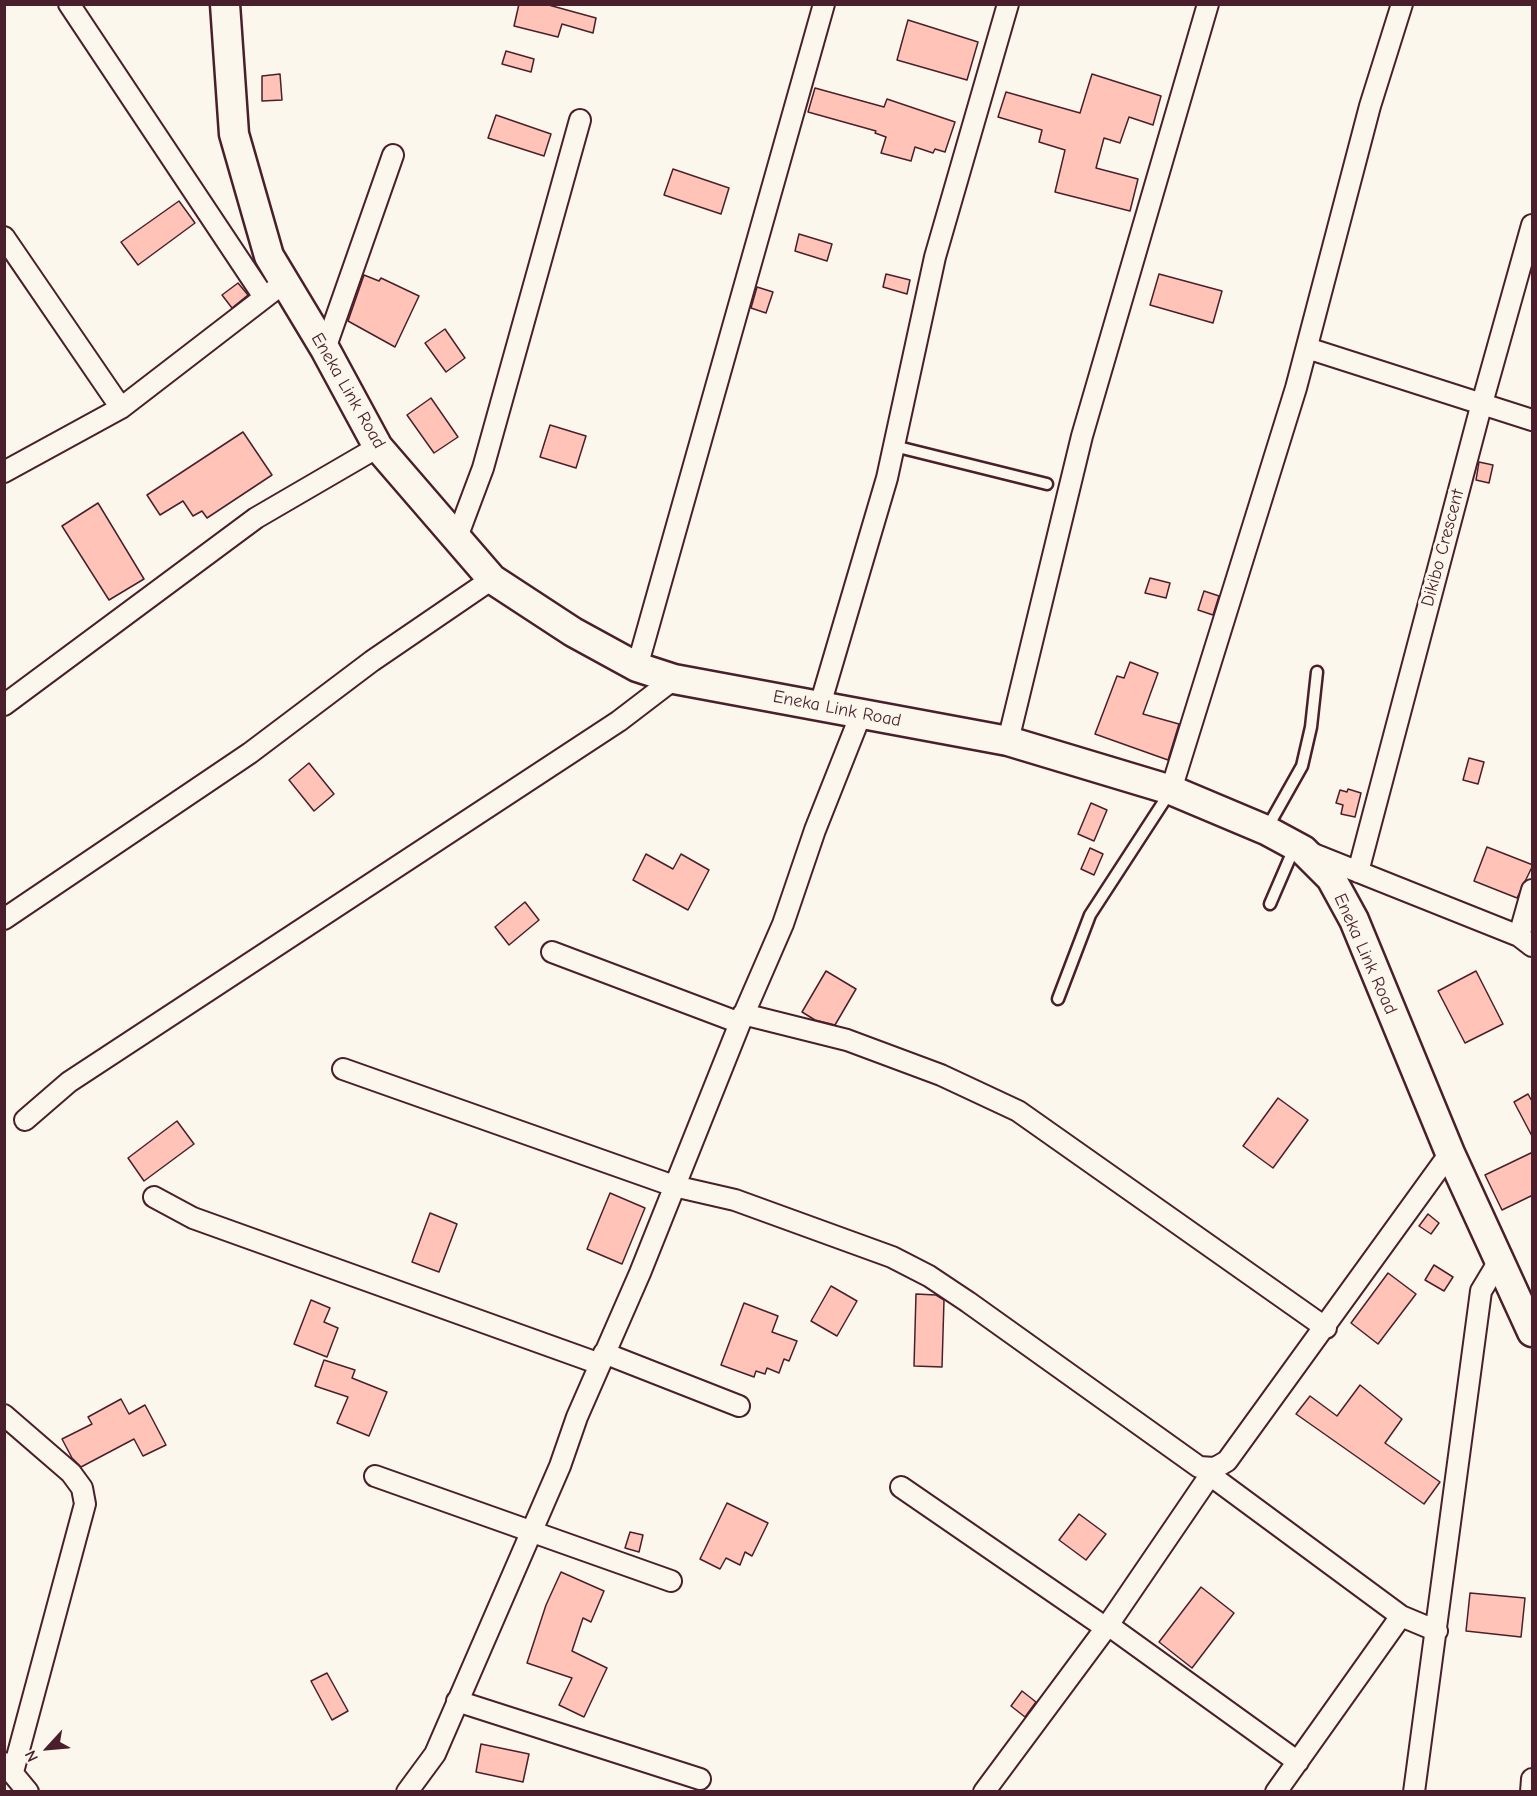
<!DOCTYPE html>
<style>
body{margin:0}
#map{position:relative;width:1537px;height:1796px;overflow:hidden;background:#fbf7ec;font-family:"Comic Neue",sans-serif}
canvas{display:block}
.frame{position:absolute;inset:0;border:6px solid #4a1f2b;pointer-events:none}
.north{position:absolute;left:18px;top:1718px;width:60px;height:60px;-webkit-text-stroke:4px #fbf7ec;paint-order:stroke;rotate:244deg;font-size:16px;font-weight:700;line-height:24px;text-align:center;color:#4a1f2b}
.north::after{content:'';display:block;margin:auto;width:21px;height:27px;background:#4a1f2b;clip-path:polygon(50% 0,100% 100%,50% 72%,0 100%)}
</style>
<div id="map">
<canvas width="1537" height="1796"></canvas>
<div class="frame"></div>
<div class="north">N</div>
</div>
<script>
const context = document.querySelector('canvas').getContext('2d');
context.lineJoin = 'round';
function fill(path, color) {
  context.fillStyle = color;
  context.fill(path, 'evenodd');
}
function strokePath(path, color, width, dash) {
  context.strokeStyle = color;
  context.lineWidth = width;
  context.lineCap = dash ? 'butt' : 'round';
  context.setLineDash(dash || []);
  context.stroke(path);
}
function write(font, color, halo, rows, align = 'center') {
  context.font = font + ' "Comic Neue",sans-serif';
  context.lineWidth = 6;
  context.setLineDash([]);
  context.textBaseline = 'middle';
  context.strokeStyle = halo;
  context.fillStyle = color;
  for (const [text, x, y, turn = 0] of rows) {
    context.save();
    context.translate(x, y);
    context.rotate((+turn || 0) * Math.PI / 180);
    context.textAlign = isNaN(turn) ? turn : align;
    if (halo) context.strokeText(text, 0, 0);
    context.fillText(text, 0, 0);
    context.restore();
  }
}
const building = new Path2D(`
 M519,4H545L596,18L593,33L562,24L558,37L514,26Z
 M908,20L978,42L967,80L897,60Z
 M506,51L534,59L531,72L502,64Z
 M280,74L282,100L262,101V76Z
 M1092,74L1161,96L1153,125L1129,117L1120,143L1104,138L1096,168L1138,179L1130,211L1055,192L1065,150L1039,142L1042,130L998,117L1006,92L1080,113Z
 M815,88L884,107L887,99L955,122L945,152L935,149L933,153L915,147L911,161L881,153L886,137L875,133L876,131L808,112Z
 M496,115L551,134L544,156L488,138Z
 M673,169L729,188L721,214L664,195Z
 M179,201L195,223L138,265L121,242Z
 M799,234L832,244L827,261L795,251Z
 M886,274L910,280L907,294L883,287Z
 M1159,274L1222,291L1213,323L1150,305Z
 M364,275L379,281L381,278L419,296L395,347L348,321Z
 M238,283L248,295L232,308L222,295Z
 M757,287L773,292L766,313L751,308Z
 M445,329L465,358L446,372L425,343Z
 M431,398L458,437L434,453L407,415Z
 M550,425L586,436L576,468L540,457Z
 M243,432L272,475L207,518L202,511L193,516L183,501L160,515L147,495Z
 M1479,462L1493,465L1489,483L1476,480Z
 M98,503L144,579L109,600L62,526Z
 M1150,578L1170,583L1166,598L1145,593Z
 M1204,591L1219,596L1213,615L1198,610Z
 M1130,662L1158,673L1143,714L1179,724L1168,760L1095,734L1117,676L1124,678Z
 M1469,758L1484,762L1478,784L1463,780Z
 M309,763L334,794L314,811L289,780Z
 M1348,789L1361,793L1355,817L1341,814L1343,805L1336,803L1340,790L1347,792Z
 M1091,803L1107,810L1094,841L1078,834Z
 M1487,847L1533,865L1517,898L1474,881Z
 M1090,848L1103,854L1094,875L1081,869Z
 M646,854L673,869L681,854L709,870L688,910L633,880Z
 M525,902L539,920L509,945L495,927Z
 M826,971L856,989L835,1025L815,1020L802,1012Z
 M1476,971L1503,1024L1465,1043L1438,991Z
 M1528,1094L1533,1103V1138L1514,1102Z
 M1278,1098L1308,1120L1273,1168L1243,1146Z
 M177,1121L194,1144L144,1181L128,1158Z
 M1533,1152V1195L1502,1210L1485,1175Z
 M610,1193L645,1208L622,1264L587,1249Z
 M430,1213L457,1224L439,1272L412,1262Z
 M1428,1214L1439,1223L1431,1234L1419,1226Z
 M1434,1265L1453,1277L1444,1291L1425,1280Z
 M1388,1273L1416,1294L1378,1344L1351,1323Z
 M831,1286L857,1301L837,1336L811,1321Z
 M916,1294L936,1295L944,1300L942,1367L914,1366Z
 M311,1300L330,1308L324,1322L338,1328L327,1357L294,1344Z
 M744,1303L778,1316L772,1332L797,1341L789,1361L784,1359L779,1373L767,1368L765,1374L756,1371L754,1377L721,1365Z
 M324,1360L355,1370L352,1378L387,1392L369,1436L337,1423L348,1397L315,1386Z
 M1360,1385L1402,1419L1385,1443L1440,1482L1424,1504L1296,1414L1310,1396L1337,1416Z
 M121,1399L129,1414L145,1405L166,1445L143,1456L134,1439L81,1467L72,1458L62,1439L92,1424L88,1417Z
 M727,1503L768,1523L752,1556L745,1552L740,1565L726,1558L720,1569L700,1559Z
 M1079,1514L1106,1534L1086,1560L1059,1540Z
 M630,1532L643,1535L639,1552L625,1548Z
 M561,1572L604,1591L591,1622L583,1618L572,1651L607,1668L584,1717L559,1705L572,1678L527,1663L546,1605Z
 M1201,1587L1234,1613L1192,1668L1159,1642Z
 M1470,1593L1525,1598L1521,1637L1466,1631Z
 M327,1673L348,1711L332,1720L311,1681Z
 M1022,1691L1036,1702L1025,1717L1011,1706Z
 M481,1744L529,1754L523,1782L476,1772Z`);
fill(building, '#ffc4b7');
strokePath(building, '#4a1f2b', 1.5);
const lane = new Path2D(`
 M894,446L1047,484
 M1266,830L1302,766L1311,727L1317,672
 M1270,904L1295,846
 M1058,999L1090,915L1170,792`);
const street = new Path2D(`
 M69,4L264,297
 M4,237L121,408
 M1307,348L1532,420
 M325,349L393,155
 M4,472L121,408L273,291
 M456,540L483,468L580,120
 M637,667L824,4
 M4,705L256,518L378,447
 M820,705L887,478L935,257L1008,4
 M1008,741L1082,436L1208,4
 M1171,790L1296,388L1370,106L1402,4
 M1311,853L1519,936L1532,946
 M1358,872L1479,414L1532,225
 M4,919L250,753L372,661L492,579
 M1519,936L1532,890
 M552,952L740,1023
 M743,1014L847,1040L941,1075L1018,1111L1326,1328
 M343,1069L674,1186L735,1200L892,1257L929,1276L968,1302L1199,1467L1215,1468L1227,1461L1450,1153
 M25,1120L69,1082L619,721L674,679
 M154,1197L193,1218L600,1364
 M604,1353L739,1406
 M4,1415L71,1473L82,1488L85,1504L13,1772
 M1210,1475L1401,1616L1437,1631
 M375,1476L671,1581
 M901,1487L1106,1628
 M1108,1625L1298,1762
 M457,1701L700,1779
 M4,1763L28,1792
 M407,1792L435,1754L560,1466L577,1417L640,1273L740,1023L783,924L815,830L861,714
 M984,1792L1108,1625L1215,1468
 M1276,1792L1401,1616
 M1414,1792L1481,1291L1499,1261
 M1531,1792L1532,1779`);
const secondary = new Path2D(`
 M225,4L234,134L269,256L325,349L378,447L492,579L573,632L637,667L674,679L1008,741L1171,790L1266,830L1303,850L1331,878L1354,920L1450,1153L1532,1332`);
strokePath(lane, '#4a1f2b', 15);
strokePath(street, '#4a1f2b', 24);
strokePath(secondary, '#4a1f2b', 33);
strokePath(lane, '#fbf7ec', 10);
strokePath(street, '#fbf7ec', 20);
strokePath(secondary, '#fbf7ec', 28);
write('18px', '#4a1f2b', '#fbf7ec', [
 ["Eneka Link Road",348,391,60],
 ["Dikibo Crescent",1443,548,-75],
 ["Eneka Link Road",837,709,11],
 ["Eneka Link Road",1365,954,66]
]);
</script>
